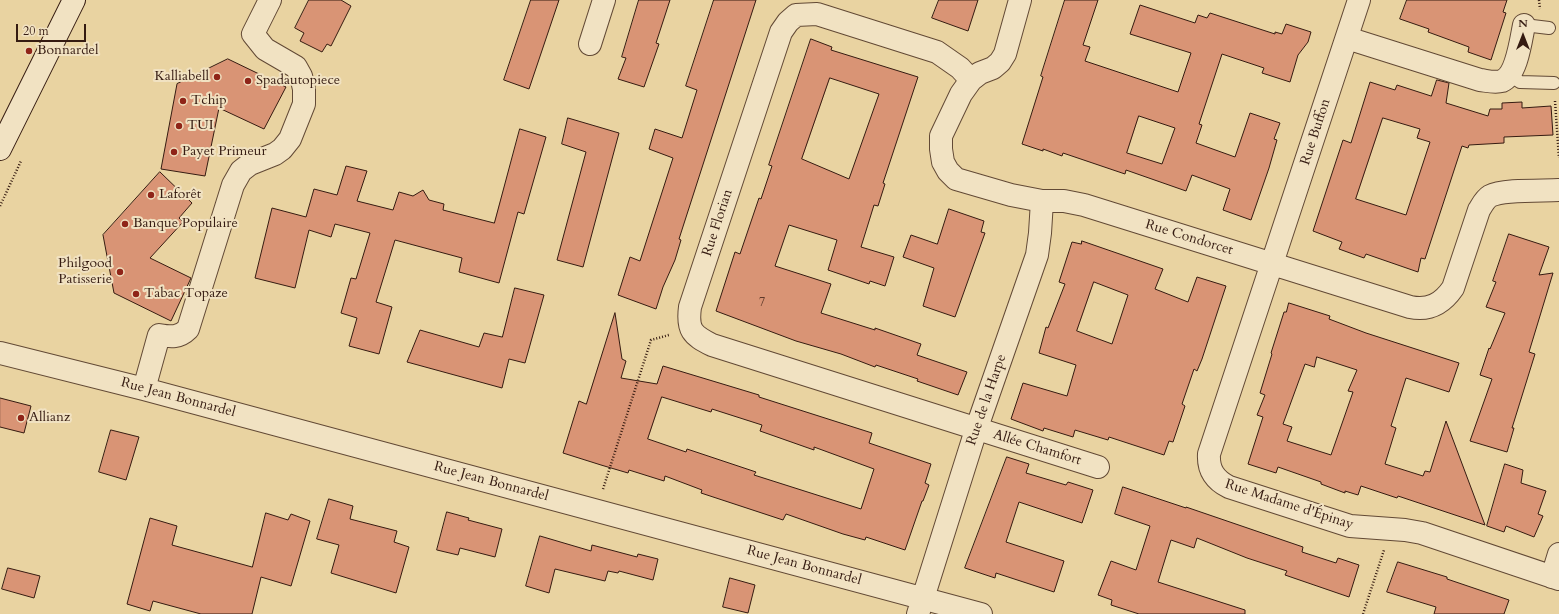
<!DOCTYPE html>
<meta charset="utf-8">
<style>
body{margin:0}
#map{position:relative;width:1559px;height:614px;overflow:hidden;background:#e9d3a1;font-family:Cardo,serif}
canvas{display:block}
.north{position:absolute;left:1503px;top:16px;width:40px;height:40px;-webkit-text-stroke:3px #f1e2c2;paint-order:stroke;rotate:0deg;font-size:11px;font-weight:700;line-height:16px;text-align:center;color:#351b11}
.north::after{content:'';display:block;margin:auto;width:14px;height:18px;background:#351b11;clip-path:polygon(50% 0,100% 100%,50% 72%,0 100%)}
.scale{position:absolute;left:16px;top:24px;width:70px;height:18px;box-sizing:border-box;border:2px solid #351b11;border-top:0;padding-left:5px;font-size:12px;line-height:14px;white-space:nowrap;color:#351b11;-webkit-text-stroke:3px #f1e2c2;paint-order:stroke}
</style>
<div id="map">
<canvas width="1559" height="614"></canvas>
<div class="north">N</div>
<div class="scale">20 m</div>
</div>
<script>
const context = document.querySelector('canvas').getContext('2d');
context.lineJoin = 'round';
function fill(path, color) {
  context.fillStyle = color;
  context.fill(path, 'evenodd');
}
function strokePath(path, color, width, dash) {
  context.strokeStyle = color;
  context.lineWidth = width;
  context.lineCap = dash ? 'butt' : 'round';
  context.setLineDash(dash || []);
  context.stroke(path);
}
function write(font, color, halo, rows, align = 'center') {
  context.font = font + ' Cardo,serif';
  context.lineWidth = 4;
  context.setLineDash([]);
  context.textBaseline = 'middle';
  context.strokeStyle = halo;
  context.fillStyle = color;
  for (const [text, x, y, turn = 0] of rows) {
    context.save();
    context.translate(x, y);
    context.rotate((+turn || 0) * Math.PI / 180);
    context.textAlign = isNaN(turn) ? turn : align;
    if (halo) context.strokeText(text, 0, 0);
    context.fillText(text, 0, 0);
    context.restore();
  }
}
const building = new Path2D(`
 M309,0H341L351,6L331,46L327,44L322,52L300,41L304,33L295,28Z
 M531,0H559L529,89L504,80Z
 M639,0H670L656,43L659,44L644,87L618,79L626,58L622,57Z
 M714,0H756L679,239L681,240L675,260L663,287L656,309L618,295L630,257L640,261L673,158L649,149L655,129L682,138L697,90L686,86Z
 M939,0H978L968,31L932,18Z
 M1065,0H1098L1083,45L1090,47L1085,61L1178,92L1191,53L1130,34L1140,5L1195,23L1198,15L1207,18L1210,13L1275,34V32L1282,34L1286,24L1311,32L1308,42L1298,55L1290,82L1262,73L1264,68L1222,54L1199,124L1202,125L1196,143L1235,157L1250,113L1280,123L1274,139L1277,140L1269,168L1251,220L1223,210L1230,189L1192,175L1186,191L1126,170L1125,174L1063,153L1062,156L1043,149V151L1022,144L1043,77L1041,76ZM1139,116L1175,128L1162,164L1127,153Z
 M1407,0H1507L1503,12L1506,13L1491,60L1468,52L1469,47L1428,32L1429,29L1400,19Z
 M811,39L832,47L831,50L918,77L883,183L885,184L878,206L874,205L861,247L894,257L885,286L870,281L869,284L828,270L837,240L789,225L775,266L831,284L821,313L875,330V328L921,344L917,355L967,372L958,395L917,381L918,379L876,365L875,367L841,354L796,341L716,311L735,252L740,254L759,198L761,199L772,166L769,165ZM830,78L879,94L849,179L802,159Z
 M228,59L286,87L264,129L219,108L205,176L161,169L177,84Z
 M1437,80L1449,83L1446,103L1488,116L1490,109H1502V103L1522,102V108L1551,106L1553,135L1504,137V143L1469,145L1468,148L1462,146L1425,259L1421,258L1418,272L1366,254L1364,258L1339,249L1342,242L1313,231L1343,140L1351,143L1370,82L1395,90L1397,85L1431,96ZM1383,118L1420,129L1417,138L1430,142L1406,215L1356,199Z
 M568,118L619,133L583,267L557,260L586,152L562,144Z
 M520,129L546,137L524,214L518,212L499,283L459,272L462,258L395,240L376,302L392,307L379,354L349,346L357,318L341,313L351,278L356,279L370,233L335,224L331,237L309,230L295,288L255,278L272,208L306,217L314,189L337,195L346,166L367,171L357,201L393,210L399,192L413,196L423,190L429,200L444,204L443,210L494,223Z
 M160,172L192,203L179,218L183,222L150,258L191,278L171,321L114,293L103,235Z
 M949,209L984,221L981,232L985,233L955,317L923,306L934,268L903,257L911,235L937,244Z
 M1509,234L1549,247L1539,275L1553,273L1529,352L1535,354L1512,428H1514L1507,452L1470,441L1492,379L1480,375L1489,348L1490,349L1505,313L1486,307L1496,282L1493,281Z
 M1082,241L1163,269L1155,289L1188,302L1197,277L1226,286L1202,359L1197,371L1194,369L1182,404L1185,406L1173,442L1169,441L1164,455L1109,437L1108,440L1075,430L1073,437L1044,428L1043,431L1011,419L1023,383L1067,396L1076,365L1039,353L1046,327L1048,328L1065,284L1059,282L1072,242L1081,244ZM1094,282L1128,295L1112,344L1077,331Z
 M515,288L544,295L525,363L509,359L502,388L407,362L420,330L479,347L484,333L502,337Z
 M1289,303L1330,316L1329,319L1366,333L1459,363L1449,392L1406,378L1391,426L1396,428L1385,464L1423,476L1425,471L1430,472L1446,421L1485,525L1398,496L1397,498L1361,486L1358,495L1345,491V493L1321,484V482L1278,467L1276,473L1248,464L1263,417L1257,415L1265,395L1260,393L1272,354L1271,353L1284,312H1286ZM1317,357L1357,370L1348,391L1353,392L1331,455L1287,441L1292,427L1283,424L1305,364L1314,367Z
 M615,313L622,359L626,361L621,378L657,384L663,366L759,395V397L872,433L869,443L931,464L925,483L929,485L923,501H922L905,550L866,537L865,540L843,534L786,514L783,520L701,493L702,490L665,476L664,481L629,470L628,473L601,465L563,453L579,401L586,404ZM662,397L711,412L712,409L762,425L760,431L814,450V447L874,469L861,509L754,475L756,472L687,449L686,452L648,439Z
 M0,398L31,406L24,433L0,427Z
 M111,430L139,437L126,480L99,472Z
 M1007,457L1029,464L1026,473L1066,485L1068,482L1093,490L1082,523L1019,502L1006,542L1064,561L1054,592L996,573L995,578L965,568Z
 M1505,464L1523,470L1521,483L1546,491L1538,514L1543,516L1534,537L1506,526L1504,532L1487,526Z
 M1123,487L1186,508V507L1303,547L1302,552L1336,563L1338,558L1359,565L1349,597L1285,575L1287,571L1247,558L1197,538L1194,548L1171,540L1158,582L1245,610V614H1139L1111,605L1112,600L1098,595L1111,561L1136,570L1150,526L1115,514Z
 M329,499L353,506L350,519L397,531L394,542L409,547L396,593L331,573L339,545L317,539Z
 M447,512L469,518L468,520L502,529L495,557L460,548L458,555L437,550Z
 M266,513L288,520L291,514L310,521L291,586L261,577L252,614H201L153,601L150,611L127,604L150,518L177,526L172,545L252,567Z
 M540,536L591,551L592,545L637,557L638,554L658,559L653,580L619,571L618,573L608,571L605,581L555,569L549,593L526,586Z
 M1398,562L1447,577V579L1509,600L1504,614H1434L1436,607L1387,592Z
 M8,568L40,576L34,598L2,589Z
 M730,578L755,585L748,613L723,607Z`);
fill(building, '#d99475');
strokePath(building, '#351b11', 1);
const service = new Path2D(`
 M1524,25L1549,28
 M1510,75L1520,82L1554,83`);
const minor = new Path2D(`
 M1020,0L1005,54L1000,62L993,68L980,73L971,80L961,94L941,136V149L943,162L948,171L956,179L1011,195L1042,201H1064L1084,205L1410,307C1429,311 1442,304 1453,288L1479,210C1482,205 1485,199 1490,196C1503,189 1544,191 1559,190
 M1359,0L1209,454C1208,470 1215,480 1229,487L1350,526L1405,530L1422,533L1559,579
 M1347,38L1480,80C1488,81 1495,83 1502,81C1517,75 1521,39 1524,25
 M590,44L604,0
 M971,80L960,68L937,52L817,14L796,15L788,22L781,32L690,307C687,330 692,335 712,345L1098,467
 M0,353L144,389L981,614
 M144,389L159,335C171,337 179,338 188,329L233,185L241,171L250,164L275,154L282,149L290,139L304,104V89L301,76L296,67L265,49L253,34L270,0
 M1552,577L1559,554
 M918,614L976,430L1037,255L1040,233L1042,201`);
const secondary = new Path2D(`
 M0,149L74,0`);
strokePath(service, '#624935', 14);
strokePath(minor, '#624935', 24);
strokePath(secondary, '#351b11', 24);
strokePath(new Path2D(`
 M1539,0L1540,9
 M1555,101L1559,158
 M0,206L21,161
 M603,489L651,340L669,335
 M1363,614L1384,550`), '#351b11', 2.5, [1, 2]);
strokePath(service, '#f1e2c2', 12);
strokePath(minor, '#f1e2c2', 22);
strokePath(secondary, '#f1e2c2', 22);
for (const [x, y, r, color] of [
 [29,51,4,"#8f2418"],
 [217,77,4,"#8f2418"],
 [248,81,4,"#8f2418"],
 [183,101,4,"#8f2418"],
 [179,126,4,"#8f2418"],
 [174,152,4,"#8f2418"],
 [151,195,4,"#8f2418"],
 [125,224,4,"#8f2418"],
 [120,272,4,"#8f2418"],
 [136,294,4,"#8f2418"],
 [21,418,4,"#8f2418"]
]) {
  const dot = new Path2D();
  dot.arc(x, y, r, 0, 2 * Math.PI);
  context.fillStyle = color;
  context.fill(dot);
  strokePath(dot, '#f1e2c2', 1.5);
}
write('12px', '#5e392a', null, [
 ["7",762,303]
]);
write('14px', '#351b11', '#f1e2c2', [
 ["Bonnardel",37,51],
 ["Kalliabell",209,77,"right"],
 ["Spadautopiece",256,81],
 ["Tchip",191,101],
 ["TUI",187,126],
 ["Payet Primeur",182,152],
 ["Laforêt",159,195],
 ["Banque Populaire",133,224],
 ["Philgood",112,264,"right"],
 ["Patisserie",112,280,"right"],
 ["Tabac Topaze",144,294],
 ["Allianz",29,418]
], 'left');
write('14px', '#351b11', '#f1e2c2', [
 ["Rue Buffon",1316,132,-72],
 ["Rue Florian",718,223,-72],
 ["Rue Condorcet",1189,238,17],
 ["Rue Jean Bonnardel",178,398,15],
 ["Rue de la Harpe",987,400,-71],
 ["Allée Chamfort",1037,448,17],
 ["Rue Jean Bonnardel",491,482,15],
 ["Rue Madame d'Épinay",1289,505,18],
 ["Rue Jean Bonnardel",804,566,15]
]);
</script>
